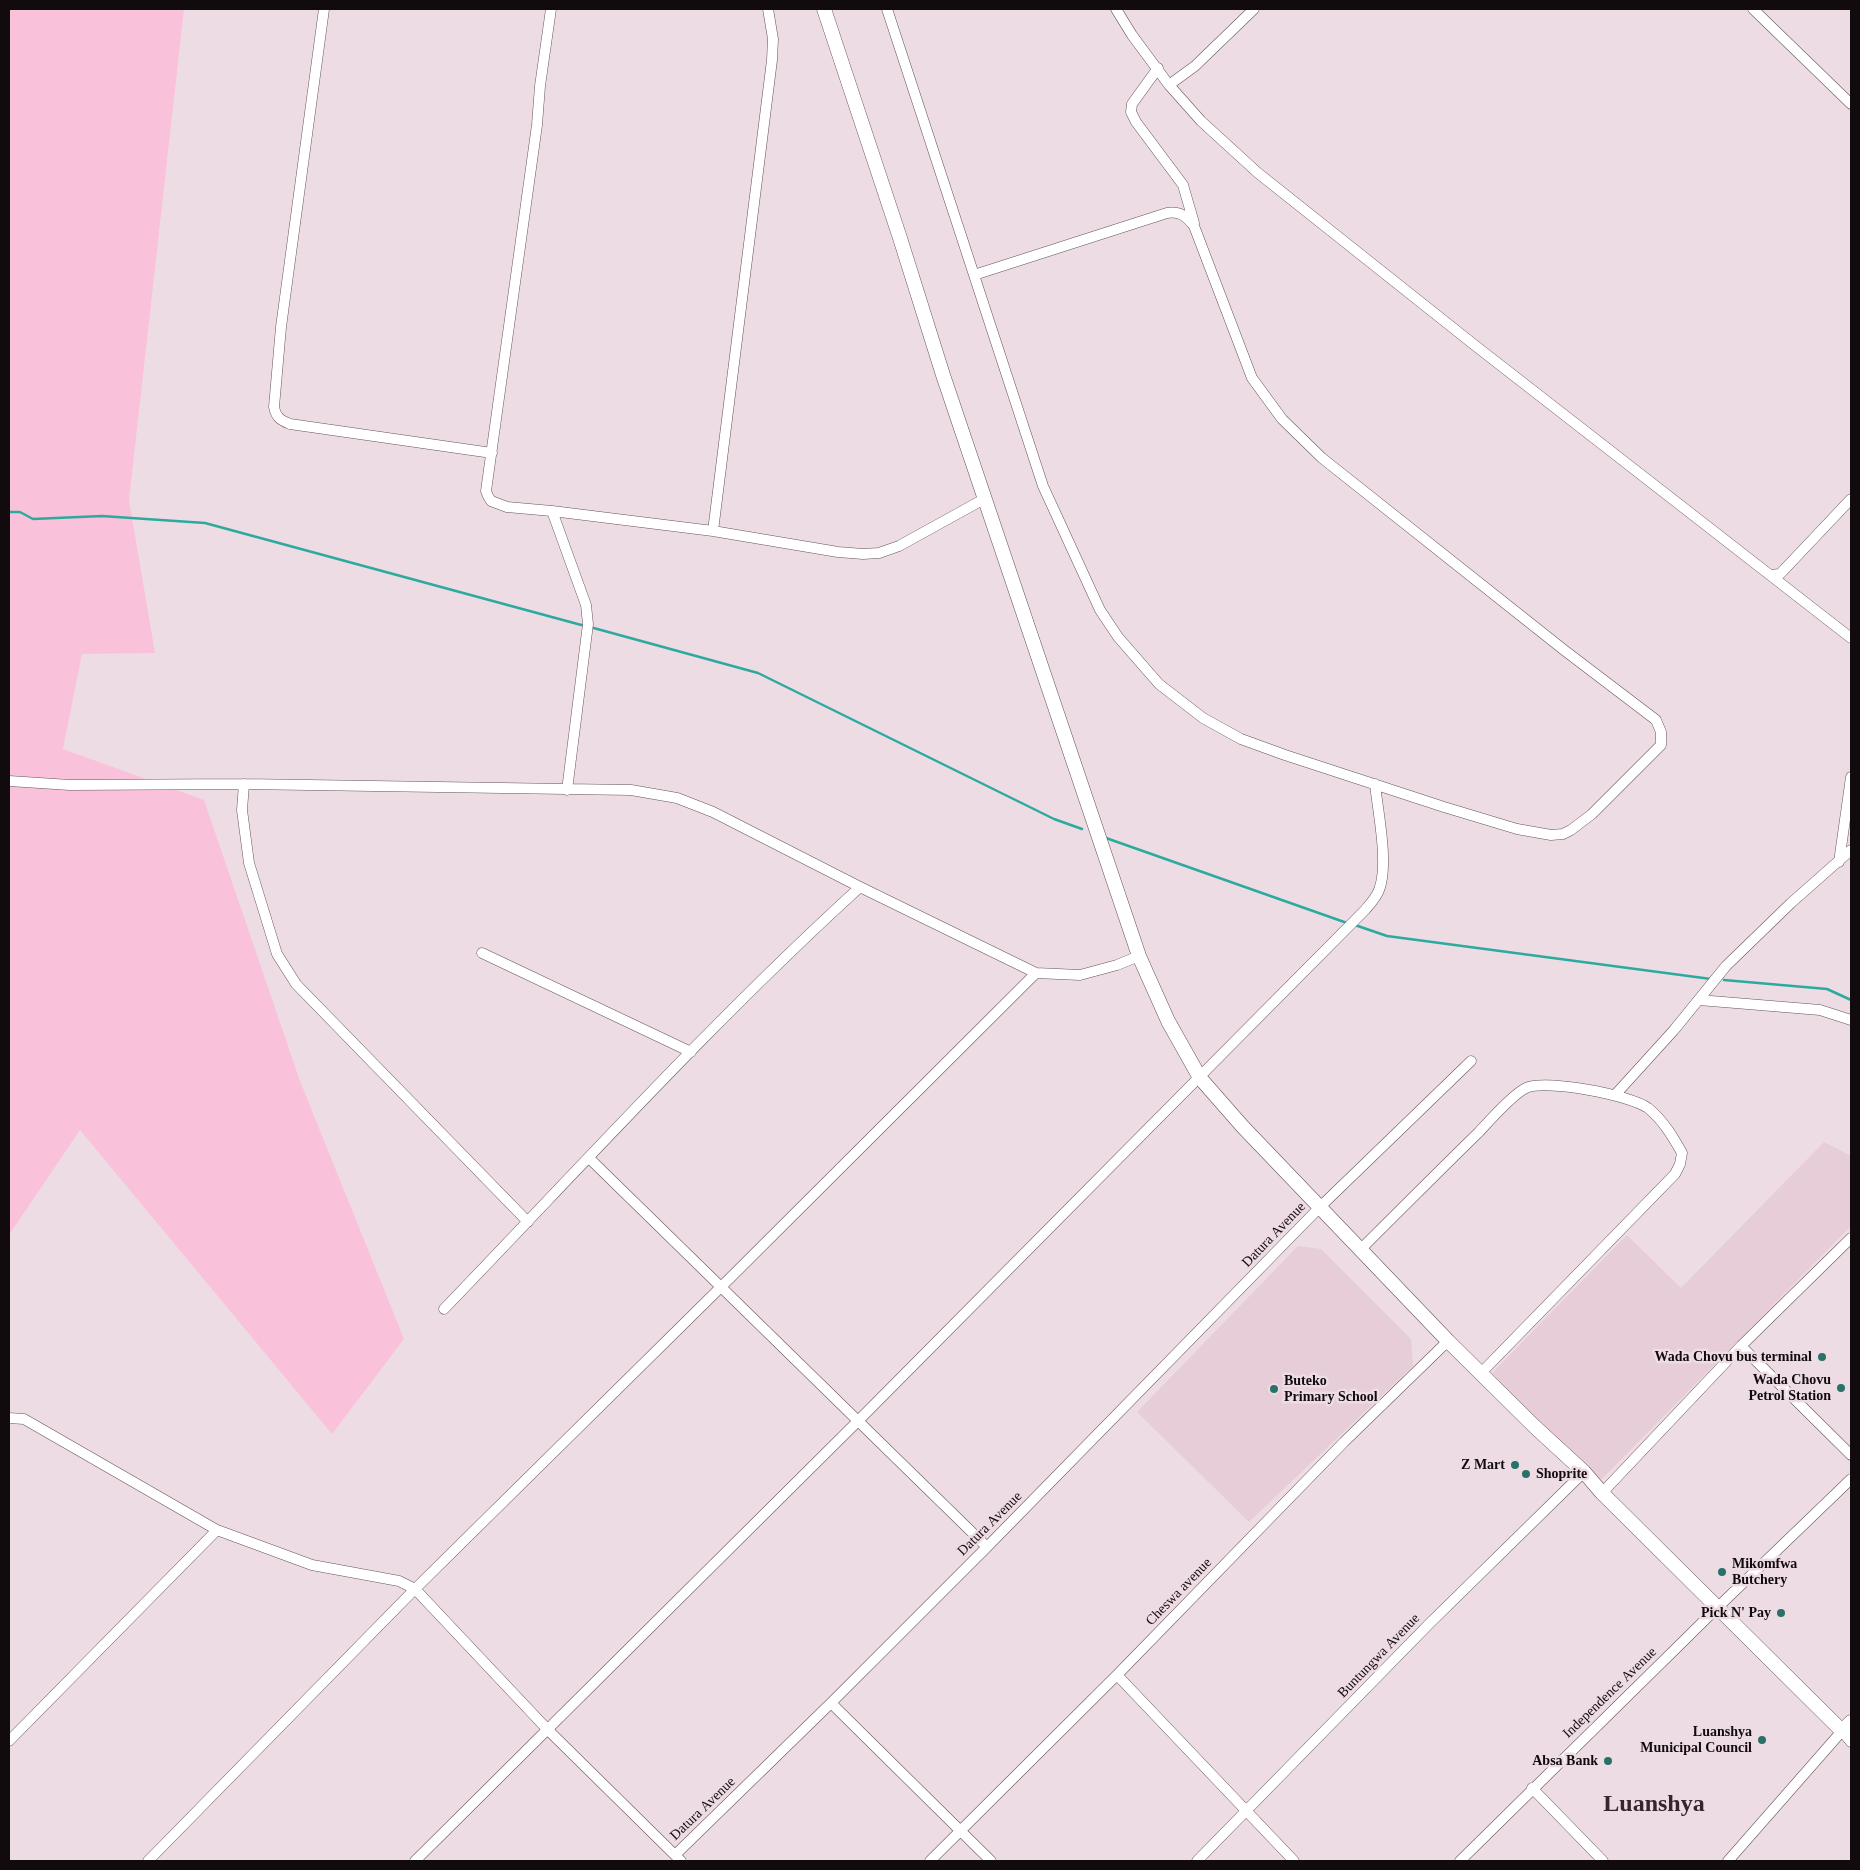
<!DOCTYPE html>
<style>
body{margin:0}
#map{position:relative;width:1860px;height:1870px;overflow:hidden;background:#eedce4;font-family:Georgia,serif}
canvas{display:block}
.frame{position:absolute;inset:0;border:10px solid #110b0e;pointer-events:none}
</style>
<div id="map">
<canvas width="1860" height="1870"></canvas>
<div class="frame"></div>
</div>
<script>
const context = document.querySelector('canvas').getContext('2d');
context.lineJoin = 'round';
function fill(path, color) {
  context.fillStyle = color;
  context.fill(path, 'evenodd');
}
function strokePath(path, color, width, dash) {
  context.strokeStyle = color;
  context.lineWidth = width;
  context.lineCap = dash ? 'butt' : 'round';
  context.setLineDash(dash || []);
  context.stroke(path);
}
function write(font, color, halo, rows, align = 'center') {
  context.font = font + ' Georgia,serif';
  context.lineWidth = 5;
  context.setLineDash([]);
  context.textBaseline = 'middle';
  context.strokeStyle = halo;
  context.fillStyle = color;
  for (const [text, x, y, turn = 0] of rows) {
    context.save();
    context.translate(x, y);
    context.rotate((+turn || 0) * Math.PI / 180);
    context.textAlign = isNaN(turn) ? turn : align;
    if (halo) context.strokeText(text, 0, 0);
    context.fillText(text, 0, 0);
    context.restore();
  }
}
fill(new Path2D(`
 M1824,1142L1851,1156V1226L1599,1482L1492,1373L1627,1235L1681,1288Z
 M1298,1246L1321,1249L1411,1339L1413,1366L1249,1522L1137,1412Z`), '#e7cdd7');
fill(new Path2D(`
 M9,9H184L129,500L155,653L82,654L63,749L204,800L300,1081L404,1339L332,1434L80,1130L9,1235Z`), '#f9c2da');
strokePath(new Path2D(`
 M9,512H20L33,519L102,516L205,523L585,626
 M590,627L758,673L1054,819L1082,829
 M1106,838L1347,923
 M1355,925L1387,936L1711,979
 M1724,980L1827,989L1851,1000`), '#2caa9e', 2.5);
const minor = new Path2D(`
 M324,9L281,327L274,407C276,417 280,420 290,424L492,453
 M551,9L540,86L537,125L486,491L488,496L491,501L507,507L552,511L713,531L838,552L863,554L879,553L899,546L984,499
 M887,9L1043,486L1100,610L1118,637L1159,684L1203,718L1241,739L1285,755L1444,807L1517,829L1551,835L1563,834L1571,830L1592,814L1661,745V732L1656,720L1564,650L1322,458L1282,419L1252,378L1194,226C1186,216 1180,211 1167,213L974,275
 M1116,9L1132,35L1169,85L1201,121L1258,173L1477,347L1851,638
 M1753,9L1851,104
 M1158,68L1132,104L1131,112L1136,122L1183,185L1194,223
 M1169,85L1195,66L1254,9
 M552,511L586,605L588,624L567,790
 M713,531L772,60L773,39L768,9
 M1770,575L1780,574L1851,499
 M9,781L70,785L244,784L631,790L677,798L713,812L860,887L1036,973L1080,975L1117,965L1139,956
 M244,784L242,810L249,863L277,954L296,984L528,1222
 M1839,862L1851,777
 M482,953L691,1052
 M1699,1000L1820,1010L1851,1020
 M1615,1095L1674,1030L1726,966L1791,903L1851,850
 M589,1158L987,1547
 M1360,1250C1400,1210 1439,1171 1479,1132C1490,1120 1513,1094 1526,1088C1546,1079 1630,1095 1648,1108C1663,1120 1673,1137 1682,1153L1680,1164L1675,1174L1481,1373
 M444,1309C581,1167 714,1020 860,887
 M1741,1346L1851,1455
 M9,1418L24,1419L217,1530L312,1565L399,1581L415,1589L547,1729L681,1861
 M1602,1493L1741,1346L1851,1238
 M1117,1675L1294,1861
 M831,1703L991,1861
 M9,1741L217,1530
 M1532,1788L1603,1861
 M675,1855L831,1703L987,1547L1320,1207L1471,1061
 M148,1861L415,1589L721,1287L1036,973
 M415,1861L858,1421L1365,910C1370,904 1376,898 1379,890C1389,864 1378,813 1375,784
 M930,1861L1117,1675L1344,1442L1448,1341
 M1197,1861L1429,1624L1584,1472
 M1460,1861L1717,1608L1851,1479
 M1728,1861L1842,1731L1851,1742`);
const secondary = new Path2D(`
 M824,9L900,238L943,375L1139,956L1168,1021L1200,1078L1243,1127L1448,1341L1535,1427L1584,1472L1602,1493L1842,1731L1851,1722`);
strokePath(minor, '#63545b', 11);
strokePath(secondary, '#63545b', 15);
strokePath(minor, '#fff', 10);
strokePath(secondary, '#fff', 14);
for (const [x, y, r, color] of [
 [1822,1357,5,"#297169"],
 [1841,1388,5,"#297169"],
 [1274,1389,5,"#297169"],
 [1515,1465,5,"#297169"],
 [1526,1474,5,"#297169"],
 [1722,1572,5,"#297169"],
 [1781,1613,5,"#297169"],
 [1762,1740,5,"#297169"],
 [1608,1761,5,"#297169"]
]) {
  const dot = new Path2D();
  dot.arc(x, y, r, 0, 2 * Math.PI);
  context.fillStyle = color;
  context.fill(dot);
  strokePath(dot, '#eedce4', 2);
}
write('14px', '#110b0e', '#eedce4', [
 ["Datura Avenue",1274,1235,-46],
 ["Datura Avenue",990,1524,-45],
 ["Cheswa avenue",1179,1592,-46],
 ["Buntungwa Avenue",1379,1656,-46],
 ["Independence Avenue",1610,1693,-44],
 ["Datura Avenue",703,1809,-44]
]);
write('bold 14px', '#110b0e', '#eedce4', [
 ["Wada Chovu bus terminal",1812,1357],
 ["Wada Chovu",1831,1380],
 ["Petrol Station",1831,1396],
 ["Buteko",1284,1381,"left"],
 ["Primary School",1284,1397,"left"],
 ["Z Mart",1505,1465],
 ["Shoprite",1536,1474,"left"],
 ["Mikomfwa",1732,1564,"left"],
 ["Butchery",1732,1580,"left"],
 ["Pick N' Pay",1771,1613],
 ["Luanshya",1752,1732],
 ["Municipal Council",1752,1748],
 ["Absa Bank",1598,1761]
], 'right');
write('bold 24px', '#34272c', '#eedce4', [
 ["Luanshya",1654,1805]
]);
</script>
